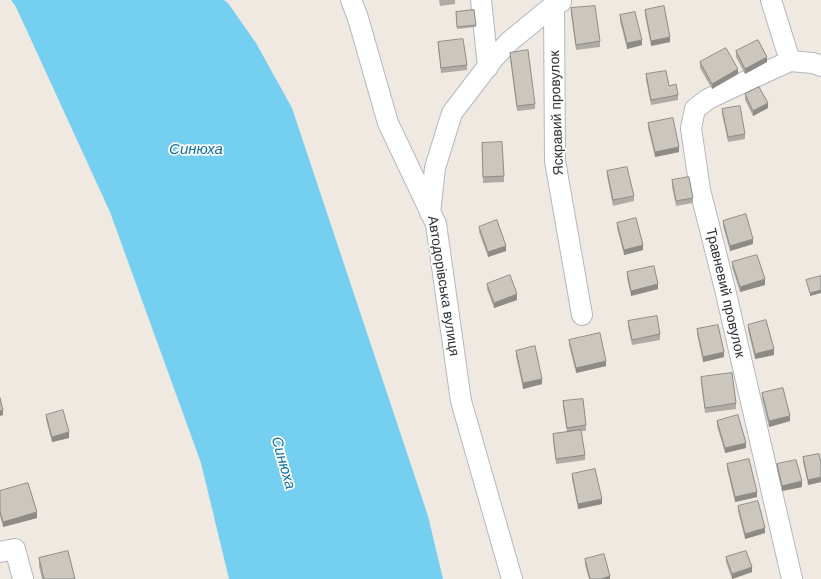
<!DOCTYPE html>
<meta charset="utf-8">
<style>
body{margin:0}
canvas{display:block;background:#efe9e1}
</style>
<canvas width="821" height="579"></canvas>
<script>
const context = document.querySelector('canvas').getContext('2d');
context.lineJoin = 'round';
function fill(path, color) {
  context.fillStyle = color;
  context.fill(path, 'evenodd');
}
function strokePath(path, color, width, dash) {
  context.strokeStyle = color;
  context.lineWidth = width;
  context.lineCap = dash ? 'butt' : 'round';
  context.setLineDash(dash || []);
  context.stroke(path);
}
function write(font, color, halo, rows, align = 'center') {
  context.font = font + ' Helvetica,sans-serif';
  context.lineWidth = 3.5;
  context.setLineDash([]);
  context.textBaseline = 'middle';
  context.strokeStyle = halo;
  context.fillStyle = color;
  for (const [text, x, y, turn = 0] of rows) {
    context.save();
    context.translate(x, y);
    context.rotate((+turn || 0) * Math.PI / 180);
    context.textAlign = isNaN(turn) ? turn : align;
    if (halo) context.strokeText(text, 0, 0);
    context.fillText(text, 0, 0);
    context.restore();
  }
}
fill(new Path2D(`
 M11,0H224L228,3L256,43L292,108L428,516L443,579H229L201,463L110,212L16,7Z`), '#75cff0');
const minor = new Path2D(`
 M351,0L358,18L388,123L436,224L461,401L512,579
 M481,0L488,67
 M771,0L790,61
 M554,5L555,161L582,315
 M430,213L435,168L452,113L494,58L510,41L554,5L561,2
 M0,552L15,549L23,579
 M792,579L724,285L700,190L691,128L695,109L708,99L729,89L790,61L813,63L821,66`);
strokePath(minor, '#b4b7c1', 22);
strokePath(minor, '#fff', 20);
fill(new Path2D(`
 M439,0H455V4L440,6Z
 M571,8L600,41V47L576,50L571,14Z
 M474,10L476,27L457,29L456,12Z
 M645,10L670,42L651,46L645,15Z
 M620,15L642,45L627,49L620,21Z
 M438,42L467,65V70L441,73L438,47Z
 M736,51L767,62L745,74L736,57Z
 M510,53L535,104V109L517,111L510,58Z
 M700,62L738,74L712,89L700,68Z
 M646,74L669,86L678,95V100L651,105L646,80Z
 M745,94L768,108L753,116L745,100Z
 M722,109L745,134V139L728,142L722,114Z
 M648,123L679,152L655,157L648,128Z
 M482,148L504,176V182L483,183Z
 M607,171L634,196V201L613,206L607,176Z
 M672,180L693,198V203L676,206L672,186Z
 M723,221L753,244L730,251L723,226Z
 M617,223L643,250L624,255L617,228Z
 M479,227L506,251L488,257L479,232Z
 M732,262L765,285L740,292L732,267Z
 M627,272L658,289L631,296L627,278Z
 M487,284L517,300L494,308L487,289Z
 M628,321L660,334V340L632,345L628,326Z
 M748,325L774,355L755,359L748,330Z
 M697,329L724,357L703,362L697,334Z
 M569,340L606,366L576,373L569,345Z
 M516,351L542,384L523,389L516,356Z
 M701,377L736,403V409L705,413L701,383Z
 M762,393L790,421L769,427L762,398Z
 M563,401L586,425V431H581L585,455V460L556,464L553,440V434L567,432L563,407Z
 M46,415L69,438L52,442L46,420Z
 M717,421L746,448L725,453L717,426Z
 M803,457L821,462V482L808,485L803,462Z
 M727,464L757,497L735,502L727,469Z
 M777,464L802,487L782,491L777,469Z
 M572,474L602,504L578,509L572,479Z
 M0,491L37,518L3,527L0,516Z
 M738,506L765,533L745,539L738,511Z
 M726,557L752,572L732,579L726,562Z
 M39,558L75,579H42L39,566Z
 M585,559L610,579H589L585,565Z`), '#afaba4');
fill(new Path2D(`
 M670,37V42L651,46V41Z
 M642,40V45L627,49V43Z
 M767,57V62L745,74V69Z
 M738,69V74L712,89V84Z
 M768,103V108L753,116V111Z
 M679,147V152L655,157V152Z
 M753,239V244L730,251V246Z
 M643,245V250L624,255V250Z
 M506,246V251L488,257V252Z
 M765,279V285L740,292V287Z
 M658,284V289L631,296V291Z
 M821,290V293L810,296V293Z
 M517,294V300L494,308V303Z
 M774,349V355L755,359V354Z
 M724,352V357L703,362V357Z
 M606,361V366L576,373V368Z
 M542,379V384L523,389V383Z
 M3,410V415L0,416V411Z
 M790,416V421L769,427V421Z
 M69,432V438L52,442V437Z
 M746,443V448L725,453V448Z
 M821,477V482L808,485V480Z
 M802,481V487L782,491V486Z
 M757,492V497L735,502V497Z
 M602,499V504L578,509V504Z
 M37,512V518L3,527V522Z
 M765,528V533L745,539V534Z
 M752,567V572L732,579V574Z
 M610,576V579H601Z`), '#8e8b86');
const building = new Path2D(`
 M595,6L600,41L576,45L571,8Z
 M664,6L670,37L651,41L645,10Z
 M474,10L476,25L457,27L456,12Z
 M635,12L642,40L627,43L620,15Z
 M463,39L467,65L441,68L438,42Z
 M758,40L767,57L745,69L736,51Z
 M726,48L738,69L712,84L700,62Z
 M528,50L535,104L517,106L510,53Z
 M666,71L669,86L676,84L678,95L651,100L646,74Z
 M759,87L768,103L753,111L745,94Z
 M740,106L745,134L728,137L722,109Z
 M673,118L679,147L655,152L648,123Z
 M502,142L504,176L483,177L482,143Z
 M627,167L634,196L613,200L607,171Z
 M689,177L693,198L676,201L672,180Z
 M746,214L753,239L730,246L723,221Z
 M636,218L643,245L624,250L617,223Z
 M497,220L506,246L488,252L479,227Z
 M757,255L765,279L740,287L732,262Z
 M654,266L658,284L631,291L627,272Z
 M510,275L517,294L494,303L487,284Z
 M821,276V290L810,293L806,280Z
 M657,316L660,334L632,340L628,321Z
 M766,320L774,349L755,354L748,325Z
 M718,325L724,352L703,357L697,329Z
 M600,333L606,361L576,368L569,340Z
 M535,346L542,379L523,383L516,351Z
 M732,373L736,403L705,408L701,377Z
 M783,388L790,416L769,421L762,393Z
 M0,398L3,410L0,411Z
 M583,399L586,425L567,428L563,401Z
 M63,410L69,432L52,437L46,415Z
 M738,415L746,443L725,448L717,421Z
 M581,430L585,455L556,459L553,434Z
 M819,454L821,462V477L808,480L803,457Z
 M749,459L757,492L735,497L727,464Z
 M796,460L802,481L782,486L777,464Z
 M595,469L602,499L578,504L572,474Z
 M28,483L37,512L3,522L0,511V491Z
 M758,501L765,528L745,534L738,506Z
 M68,551L75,579H44L39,558Z
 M746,551L752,567L732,574L726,557Z
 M604,554L610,576L601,579H590L585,559Z`);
fill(building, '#cbc7bf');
strokePath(building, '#8e8b86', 1);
write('14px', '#2e2e2e', '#fff', [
 ["Яскравий провулок",557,113,-92],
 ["Автодорівська вулиця",443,286,81],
 ["Травневий провулок",725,293,77]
]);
write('italic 15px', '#0d6fa3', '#fff', [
 ["Синюха",196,150],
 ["Синюха",283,463,74]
]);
</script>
